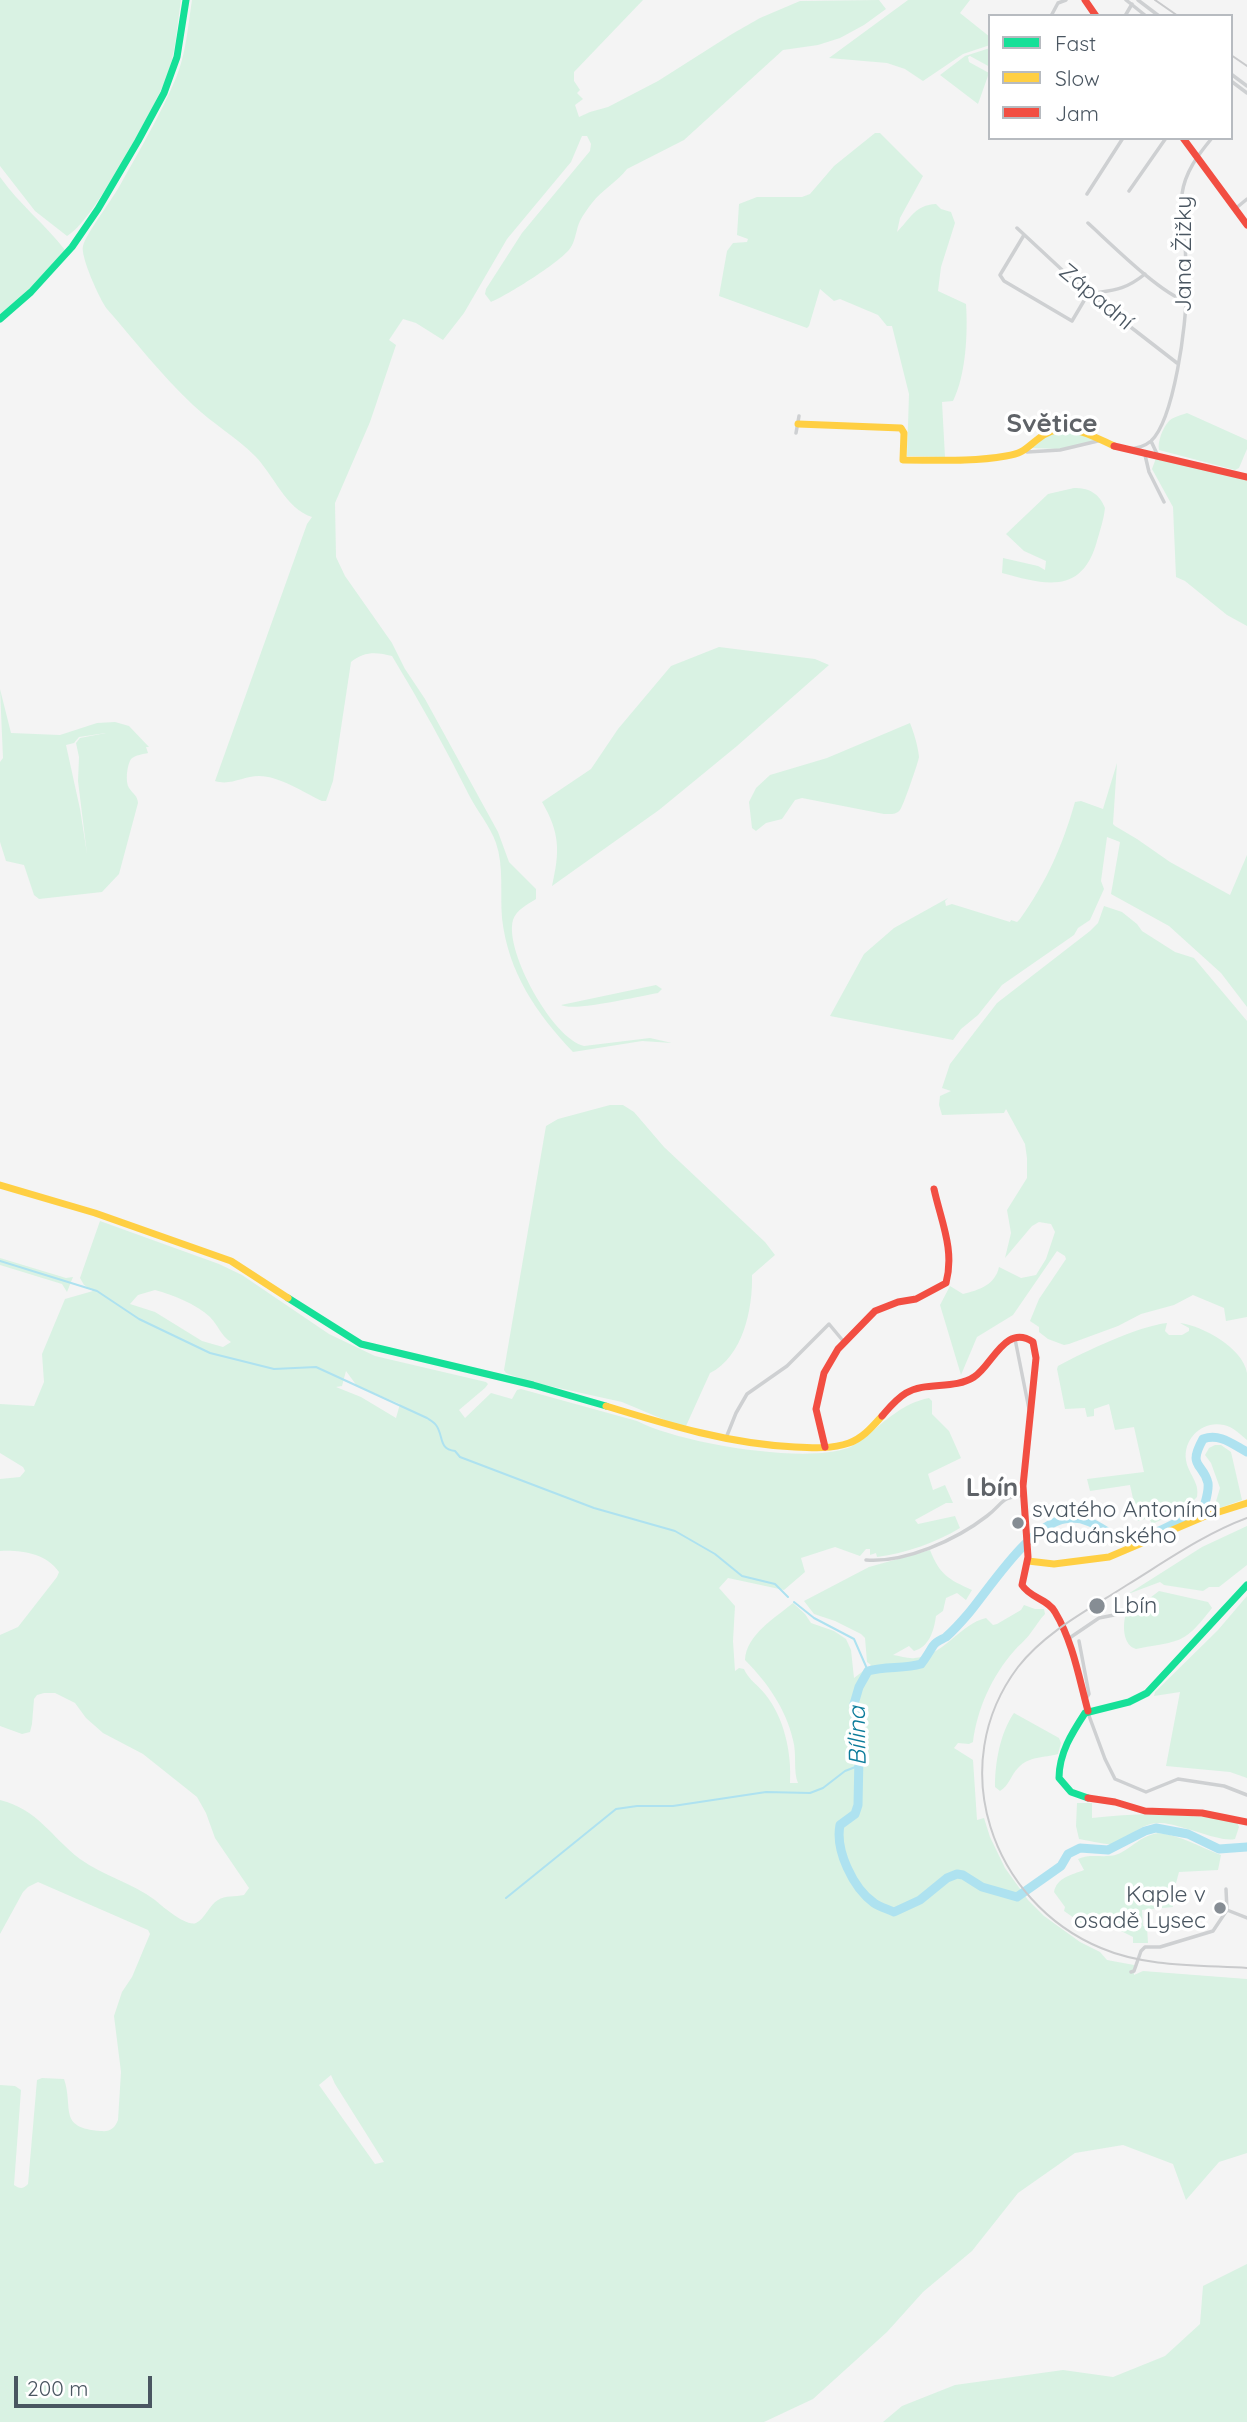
<!DOCTYPE html>
<meta charset="utf-8">
<style>
body{margin:0}
#map{position:relative;width:1247px;height:2422px;overflow:hidden;background:#f4f4f4;font-family:Quicksand,sans-serif}
canvas{display:block}
.legend{position:absolute;left:988px;top:14px;width:245px;height:126px;box-sizing:border-box;background:#fff;border:2px solid #b7bbc0;margin:0;padding:9px 12px;list-style:none;font-size:21px;color:#4a5661}
.legend li{display:flex;align-items:center;gap:14px;height:35px}
.legend b{width:35px;border:2px solid #b7bbc0}
.scale{position:absolute;left:14px;top:2376px;width:138px;height:32px;box-sizing:border-box;border:4px solid #4a5661;border-top:0;padding-left:9px;font-size:21px;line-height:24px;white-space:nowrap;color:#4a5661;-webkit-text-stroke:5px #fff;paint-order:stroke}
</style>
<div id="map">
<canvas width="1247" height="2422"></canvas>
<ul class="legend">
<li><b style="height:9px;background:#16e098"></b>Fast</li>
<li><b style="height:9px;background:#ffcf43"></b>Slow</li>
<li><b style="height:9px;background:#f24e42"></b>Jam</li>
</ul>
<div class="scale">200 m</div>
</div>
<script>
const context = document.querySelector('canvas').getContext('2d');
context.lineJoin = 'round';
function fill(path, color) {
  context.fillStyle = color;
  context.fill(path, 'evenodd');
}
function strokePath(path, color, width, dash) {
  context.strokeStyle = color;
  context.lineWidth = width;
  context.lineCap = dash ? 'butt' : 'round';
  context.setLineDash(dash || []);
  context.stroke(path);
}
function write(font, color, halo, rows, align = 'center') {
  context.font = font + ' Quicksand,sans-serif';
  context.lineWidth = 7;
  context.setLineDash([]);
  context.textBaseline = 'middle';
  context.strokeStyle = halo;
  context.fillStyle = color;
  for (const [text, x, y, turn = 0] of rows) {
    context.save();
    context.translate(x, y);
    context.rotate((+turn || 0) * Math.PI / 180);
    context.textAlign = isNaN(turn) ? turn : align;
    if (halo) context.strokeText(text, 0, 0);
    context.fillText(text, 0, 0);
    context.restore();
  }
}
fill(new Path2D(`
 M0,0H181C177,26 176,54 166,79C154,108 92,224 67,236L35,211L0,166Z
 M192,0H643L574,72V81L580,90L577,93L583,99L575,105L579,117L590,112L608,107L658,81L732,34L760,18L800,1L879,0L886,9L864,25L840,38L818,45L783,50L684,140L627,169C617,182 602,190 592,203C588,208 583,215 580,221C576,229 576,239 571,247C564,260 506,296 491,302L485,294L486,289L522,233L590,151L591,144L587,136H582L571,162L507,239L464,313L443,340L416,323L403,319L389,340L396,345L370,422L335,503L336,557L345,576L392,643L405,669L425,699L498,832L509,862L536,889V899C528,904 516,910 513,920C504,951 553,1039 584,1046L650,1038L672,1043L642,1041L573,1052C536,1013 508,972 502,918C500,893 504,866 496,843C490,826 478,812 470,797C446,749 420,702 392,656C377,652 364,651 351,662L333,781L326,801H322C305,793 279,776 259,776C243,776 231,786 215,781L307,524L312,517C286,509 273,474 255,456C236,437 212,423 193,405C162,376 135,341 107,309C100,300 80,256 83,246C86,234 111,201 119,187C139,151 160,116 176,78C186,54 188,26 192,0Z
 M908,0H970L960,13L990,37V45L963,54L923,81L905,69L887,63L829,58Z
 M990,48V67L970,56L968,57L969,62L989,73L978,104L940,75L965,56Z
 M875,133H880L923,176L900,218L897,232C910,219 915,205 936,204L941,209L951,212L955,223L941,267L938,291L966,304C968,333 966,375 953,401L942,402L945,457L907,456L909,394L892,326H887L878,315L840,299L834,301L820,289L809,326L807,328L719,296L727,251L733,243L747,242L748,239L737,235L739,204L757,197H802L810,194L834,166Z
 M0,177C19,204 45,224 65,250L36,283L0,316Z
 M1187,413L1247,440V449L1239,468L1235,470L1159,450C1157,442 1163,427 1169,421C1173,417 1182,415 1187,413Z
 M1068,431H1077L1097,438L1095,441L1059,449L1032,448L1048,435Z
 M1156,458L1210,468L1247,479V626L1227,615L1185,581L1176,577L1173,507L1152,469Z
 M1074,488C1089,488 1099,493 1105,508C1104,519 1100,530 1097,541C1082,595 1046,585 1002,573L1003,558L1038,566L1045,570L1046,561L1024,551L1006,534L1048,494Z
 M719,647L815,659L829,665L737,746L659,810L552,886C560,851 560,833 542,802L591,769L618,729L671,666Z
 M0,689L11,733L60,735L97,723L115,722L129,726L149,747H146L148,753C144,754 135,755 131,759C127,765 125,782 129,788C134,795 137,795 138,803L119,874L102,892L39,899L34,895L24,865L6,861L0,842V762L3,758ZM106,733L80,738L76,743L79,757L78,781L87,854L80,809L66,745L74,743L79,737Z
 M910,723C914,733 918,746 919,757C919,760 903,807 900,810C896,815 890,814 884,814L802,798L795,800L782,819L766,823L756,831L752,828L749,802L756,788L770,775L827,758Z
 M1117,763L1113,824L1115,826L1137,839L1170,862L1230,895L1247,855V1007L1221,973L1169,926L1111,894L1120,842L1107,837L1101,881L1104,889L1090,920L1078,928L1074,935L1002,985L978,1015L961,1029L953,1040L830,1016L864,954L894,928L948,898L945,901L946,906L952,904L1010,922L1011,920L1017,922L1020,919C1047,881 1062,847 1075,802L1081,801L1103,809Z
 M1104,906L1122,912L1137,924L1142,931L1175,952L1194,958L1247,1021V1317L1226,1321L1224,1308L1193,1295L1174,1305L1141,1314L1118,1326L1069,1344L1064,1345L1048,1339L1039,1332V1327L1030,1321L1039,1299L1066,1259L1065,1256L1057,1251L1013,1315L977,1337L961,1375L940,1305L950,1286L963,1294C979,1290 995,1285 999,1267L1021,1278L1036,1275L1046,1259L1055,1232L1051,1224L1039,1222L1032,1226L1005,1258L1011,1233L1007,1210L1027,1178V1158L1025,1144L1006,1109L1004,1113L942,1115L939,1105L940,1096L951,1091L942,1088L950,1064L997,1003L1090,931L1098,923Z
 M656,985L662,989L658,993C640,996 574,1012 561,1005Z
 M610,1105H623L634,1112L664,1147L765,1242L775,1255L752,1275C753,1308 743,1357 710,1373L686,1426L672,1423L622,1402L527,1381L506,1373L504,1370L546,1126L558,1119Z
 M100,1221L219,1264L242,1275L329,1334L375,1356L486,1382L488,1384L485,1388L459,1410L465,1418L491,1393L512,1399L517,1390L521,1389L637,1421C679,1443 803,1464 848,1448C854,1446 860,1440 866,1436C887,1420 903,1403 929,1398L932,1401V1414L949,1431L961,1458L928,1474L933,1490L945,1485L953,1503H946L915,1520L918,1524L955,1516L960,1528C935,1543 906,1553 877,1557L876,1553L870,1555V1549H866L860,1556L835,1547L801,1558L805,1572L784,1590L728,1578L719,1588L735,1606L733,1641L735,1671L739,1668L744,1669C748,1679 758,1685 765,1694C784,1717 792,1753 790,1783H798C793,1772 797,1754 793,1740C786,1709 767,1682 745,1660C746,1635 775,1618 793,1603L805,1614L811,1623L834,1631L846,1639L851,1650L854,1678L871,1665L867,1662L865,1638L861,1634L835,1621L814,1614L804,1601L869,1567L930,1550C940,1575 948,1579 972,1590L966,1600L957,1593L946,1598L943,1611L936,1616C934,1631 929,1647 914,1651L909,1646L893,1655C900,1656 909,1659 915,1658C944,1656 960,1624 986,1618L993,1625L997,1624L1021,1610L1024,1605L1035,1609H1044L1045,1614C1040,1619 1036,1626 1032,1631C1028,1638 1019,1645 1014,1651C992,1676 977,1709 973,1742L969,1744L958,1743L954,1748L973,1760L977,1820L984,1818L990,1837L1005,1868L1028,1900L1044,1916L1080,1942L1100,1952L1107,1960L1134,1965V1975L1143,1971L1247,1979V2153L1219,2162L1186,2200L1173,2164L1123,2145L1075,2153L1018,2193L972,2251L923,2292L887,2332L813,2399L764,2422H0V2085L15,2086L21,2090L14,2185C20,2189 23,2189 28,2184L37,2080L42,2078L64,2079C74,2108 57,2128 101,2131C110,2132 115,2128 118,2120L121,2072L114,2016L122,1992L132,1977L150,1934L148,1930L38,1882L28,1887L23,1892L0,1934V1800C39,1810 50,1836 80,1859C104,1876 132,1883 155,1900C162,1906 186,1927 196,1923C205,1919 209,1905 218,1900C225,1895 235,1897 244,1895L249,1888L215,1838L206,1813L197,1797L143,1754L103,1733L86,1718L75,1703L55,1693H44L37,1695L34,1699L32,1724L30,1732L22,1734L0,1726V1635L18,1627L57,1577L59,1572C46,1553 21,1550 0,1551V1479L20,1477L25,1471L23,1467L0,1453V1404L34,1406L44,1382L42,1354L65,1299L93,1291L84,1285L80,1278ZM155,1290C173,1295 196,1304 210,1317C218,1325 221,1336 231,1342L223,1347L202,1341L155,1312L130,1304L138,1295ZM346,1371L357,1386L400,1404L396,1418L361,1397L336,1387L342,1386ZM331,2075L335,2084L384,2162L375,2164L319,2085Z
 M0,1258L66,1278L73,1277L67,1292L62,1284L0,1265Z
 M1167,1323L1165,1331L1169,1335H1182L1189,1331V1328L1180,1323C1203,1326 1243,1348 1247,1373C1247,1395 1247,1418 1247,1440C1240,1434 1233,1427 1224,1425C1202,1420 1183,1439 1186,1460C1188,1474 1200,1482 1197,1497L1185,1509L1152,1524L1149,1518L1138,1521L1130,1485L1090,1491L1087,1479L1144,1472L1134,1427L1115,1430L1109,1404L1094,1409V1416L1087,1417L1085,1408L1065,1409L1057,1369L1058,1366C1084,1352 1138,1326 1167,1323Z
 M1215,1445H1221L1231,1452L1242,1500L1217,1509L1214,1508L1220,1488L1211,1463L1205,1455L1209,1448Z
 M1247,1526V1565L1219,1587H1209L1203,1591L1164,1585L1160,1582L1128,1594L1202,1547Z
 M1159,1591L1208,1602L1212,1608C1183,1646 1180,1640 1136,1649C1123,1645 1123,1627 1125,1617Z
 M1247,1596V1778L1230,1772L1166,1766L1180,1692L1154,1696L1155,1692L1218,1630Z
 M1014,1713L1059,1738L1061,1743L1058,1754C1044,1758 1029,1756 1018,1768C1011,1775 1009,1786 1000,1791L995,1787C995,1763 1000,1733 1014,1713Z
 M1077,1803H1092V1818C1140,1812 1190,1813 1237,1822L1239,1827L1235,1839C1221,1843 1181,1824 1161,1823C1138,1822 1130,1841 1111,1844C1107,1845 1086,1840 1079,1839L1076,1826Z
 M1158,1833C1181,1835 1199,1847 1221,1855L1218,1870L1179,1872L1172,1898L1173,1907L1142,1910L1143,1926L1147,1927L1148,1943H1133V1937L1123,1932L1086,1920L1092,1926L1090,1929L1064,1911L1065,1907L1054,1892C1057,1877 1072,1875 1084,1870L1078,1859C1091,1853 1105,1859 1118,1854C1134,1847 1138,1837 1158,1833Z
 M1247,2264V2422H883L902,2406L955,2385L1063,2370L1113,2377L1165,2356L1200,2324L1203,2286Z`), '#d9f2e3');
strokePath(new Path2D(`
 M0,1261L97,1291L139,1319L210,1353L274,1369L316,1367L427,1418C430,1420 434,1422 436,1425C444,1436 438,1449 455,1451L460,1457L594,1508L675,1531L715,1554L742,1576L775,1584L788,1597
 M794,1602L814,1618L854,1639L868,1671
 M506,1898L616,1809L637,1806H673L766,1792L810,1793L823,1788L845,1771L858,1766`), '#aee2f0', 2);
strokePath(new Path2D(`
 M1247,1452C1232,1444 1220,1433 1203,1439C1187,1468 1203,1462 1208,1483C1209,1491 1206,1499 1204,1507C1184,1518 1138,1548 1116,1537C1101,1529 1090,1518 1072,1518C1033,1518 991,1587 968,1614C962,1621 954,1630 946,1637C941,1640 936,1641 933,1646C929,1652 926,1658 921,1664C904,1669 886,1666 868,1671L859,1687L854,1704L859,1756L858,1805L855,1814L840,1825C835,1850 853,1888 874,1903C879,1907 888,1909 894,1912L920,1900L947,1878L957,1874L963,1875L982,1887L1017,1897L1061,1866L1068,1854L1080,1848L1108,1850L1145,1831L1156,1828L1188,1834L1219,1849L1247,1847`), '#aee2f0', 9);
strokePath(new Path2D(`
 M1126,0L1146,16
 M1138,0L1159,16
 M1051,16L1058,3L1066,0
 M1125,16L1132,4
 M1231,74L1247,86
 M1231,81L1247,93
 M1129,191L1166,138
 M1087,194L1123,138
 M1235,209L1247,199
 M1088,223C1110,243 1161,294 1186,301
 M1017,228L1088,294L1177,363
 M1024,235L1000,275L1004,281L1072,321L1088,294C1113,290 1124,291 1145,274
 M796,433L799,416
 M1151,441L1158,456
 M1126,449C1135,449 1144,447 1151,441C1174,420 1187,322 1186,291C1186,275 1186,259 1185,243C1184,227 1179,210 1182,194C1185,172 1198,155 1212,138
 M1027,452L1060,450L1102,440
 M1145,455L1149,472L1164,502
 M1015,1339L1029,1409
 M726,1438L736,1413L747,1394L787,1366L829,1324L844,1342
 M985,1481L1006,1497
 M866,1560C905,1563 956,1540 987,1516C1004,1503 999,1498 1023,1495
 M1068,1639L1099,1618L1119,1614
 M1079,1641L1089,1694L1085,1700
 M1088,1713L1105,1759L1115,1779L1146,1792L1178,1779L1224,1786L1247,1795
 M1226,1889L1227,1910
 M1131,1972L1134,1971L1141,1951L1145,1947H1160L1213,1931L1227,1910L1247,1918`), '#ced0d2', 3.5);
strokePath(new Path2D(`
 M0,319L31,292L72,247L98,209L138,141L164,93L177,57L186,0
 M288,1298L361,1344L533,1385L606,1406
 M1088,1798L1071,1792L1059,1778C1059,1753 1072,1733 1085,1713L1129,1702L1147,1693L1247,1585`), '#16e098', 7);
strokePath(new Path2D(`
 M798,424L901,428L904,433L903,460C937,460 972,462 1006,456C1024,453 1025,449 1038,439C1064,418 1090,435 1114,446
 M0,1185L95,1213L231,1261L288,1298
 M606,1406C668,1425 730,1444 795,1447C813,1448 832,1449 849,1443C863,1438 872,1427 882,1416
 M1028,1561L1054,1564L1109,1557L1203,1517L1247,1503`), '#ffcf43', 7);
strokePath(new Path2D(`
 M1085,0L1096,16
 M1183,138L1247,225
 M1114,446L1247,477
 M882,1416C889,1408 896,1399 906,1393C926,1381 954,1390 974,1377C992,1366 1005,1323 1033,1342L1036,1358L1023,1486L1028,1557L1022,1585C1030,1598 1048,1599 1055,1612C1073,1642 1079,1678 1088,1711
 M825,1447L816,1409L824,1373L838,1349L875,1311L898,1302L916,1299L946,1283C955,1250 941,1221 934,1189
 M1088,1798L1115,1802L1145,1811L1202,1813L1247,1822`), '#f24e42', 7);
strokePath(new Path2D(`
 M1155,0L1178,16
 M1231,55L1247,66
 M1247,1518C1204,1534 1166,1561 1127,1585C1090,1609 1046,1631 1018,1667C944,1765 991,1902 1101,1948C1145,1967 1199,1965 1247,1968`), '#c9cacc', 2);
for (const [x, y, r, color] of [
 [1018,1523,7,"#868d94"],
 [1097,1606,9,"#868d94"],
 [1220,1908,7,"#868d94"]
]) {
  const dot = new Path2D();
  dot.arc(x, y, r, 0, 2 * Math.PI);
  context.fillStyle = color;
  context.fill(dot);
  strokePath(dot, '#fff', 2.5);
}
write('23px', '#4a5661', '#fff', [
 ["Jana Žižky",1184,254,-90],
 ["Západní",1096,297,40]
]);
write('23px', '#4a5661', '#fff', [
 ["svatého Antonína",1032,1510],
 ["Paduánského",1032,1536],
 ["Lbín",1113,1606],
 ["Kaple v",1206,1895,"right"],
 ["osadě Lysec",1206,1921,"right"]
], 'left');
write('italic 24px', '#0c7c9b', '#fff', [
 ["Bílina",858,1736,-91]
]);
write('bold 26px', '#5f6368', '#fff', [
 ["Světice",1052,424],
 ["Lbín",992,1488]
]);
</script>
